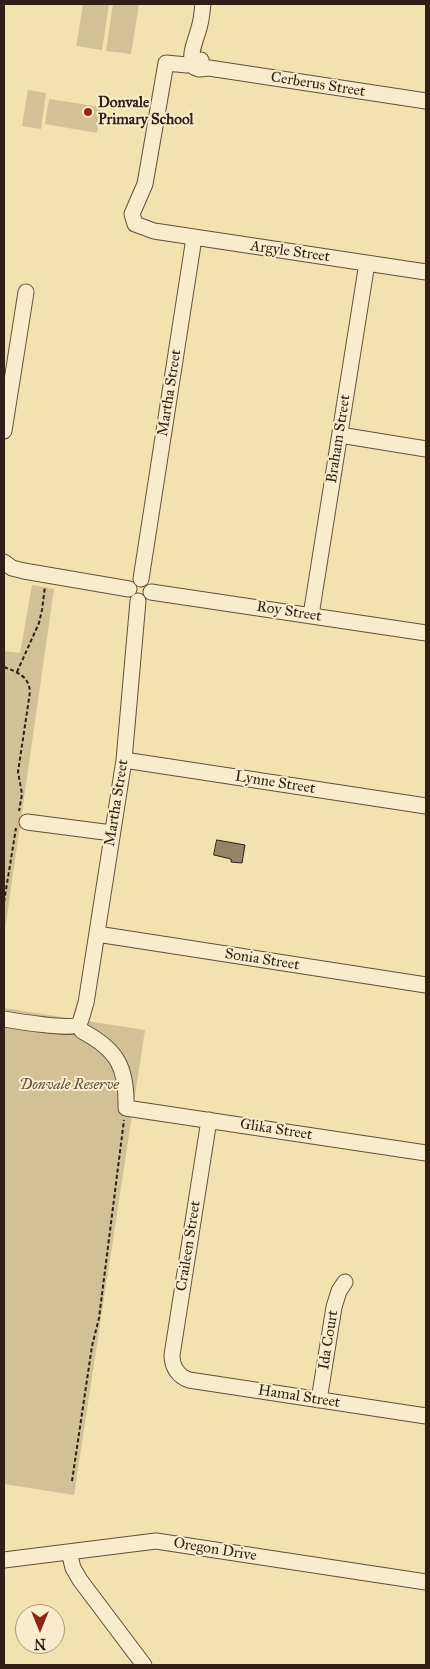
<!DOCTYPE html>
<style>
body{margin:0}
#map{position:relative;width:430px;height:1669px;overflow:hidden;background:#f4e1b0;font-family:"IM FELL Great Primer",serif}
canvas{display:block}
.frame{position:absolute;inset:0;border:5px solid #321e16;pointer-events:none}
.north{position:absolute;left:15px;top:1604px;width:50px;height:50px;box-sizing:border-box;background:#f8eccc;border:1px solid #a99a83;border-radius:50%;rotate:180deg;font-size:14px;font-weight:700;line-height:20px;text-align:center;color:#321e16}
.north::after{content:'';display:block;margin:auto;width:18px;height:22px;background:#8f2418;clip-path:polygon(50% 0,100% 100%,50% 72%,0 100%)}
</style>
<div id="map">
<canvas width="430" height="1669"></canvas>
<div class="frame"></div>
<div class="north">N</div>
</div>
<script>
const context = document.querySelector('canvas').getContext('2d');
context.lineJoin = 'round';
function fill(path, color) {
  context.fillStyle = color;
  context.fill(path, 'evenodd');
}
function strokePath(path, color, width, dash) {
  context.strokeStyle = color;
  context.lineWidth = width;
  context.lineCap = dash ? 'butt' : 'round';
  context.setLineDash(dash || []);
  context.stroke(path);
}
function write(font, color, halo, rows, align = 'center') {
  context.font = font + ' "IM FELL Great Primer",serif';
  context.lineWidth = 4;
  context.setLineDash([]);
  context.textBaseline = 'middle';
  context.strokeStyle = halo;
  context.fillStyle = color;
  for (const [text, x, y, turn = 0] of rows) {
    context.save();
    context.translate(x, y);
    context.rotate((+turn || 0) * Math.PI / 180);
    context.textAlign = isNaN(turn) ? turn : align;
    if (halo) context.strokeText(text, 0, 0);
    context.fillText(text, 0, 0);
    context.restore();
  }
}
fill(new Path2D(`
 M83,4H109L102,50L76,46Z
 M113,4H139L131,54L106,51Z
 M28,90L46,93L41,129L22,126Z
 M49,99L101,107L97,133L45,124Z
 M32,585L54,589L4,937V651L20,653Z
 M4,1008L145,1030L74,1495L4,1484Z`), '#d3c096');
const building = new Path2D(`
 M217,840L245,845L242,863L231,862V859L214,855Z`);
fill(building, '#978366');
strokePath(building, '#321e16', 1);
const minor = new Path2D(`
 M203,4C202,10 202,17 200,24C198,36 187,55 194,67L199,69L209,68L426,101
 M201,60L187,65L166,63L145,184L132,214L135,224L154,231L426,272
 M4,431L26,292
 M340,435L426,449
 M4,562L12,568L24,571L129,589
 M141,579L194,238
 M151,592L426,633
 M311,615L367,263
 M124,760L426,806
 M27,822L112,833
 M97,934L426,985
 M4,1019C15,1021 72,1030 78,1025C81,1023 84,1008 86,1003L124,760L138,601
 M82,1031C118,1050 127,1068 126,1108L426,1153
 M209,1120L172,1355C172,1367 178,1376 189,1380L426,1416
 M319,1400L334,1307L339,1291L345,1282
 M69,1552L73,1568L80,1580L144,1665
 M4,1560L156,1541L426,1582`);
strokePath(minor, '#624f3c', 17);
strokePath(new Path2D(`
 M4,667C17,672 29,676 30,692L18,772L22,794L19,811
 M17,672L39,623L42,610L45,587
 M4,902L16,828
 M72,1481L92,1346L99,1318L124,1120`), '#321e16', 2, [4, 2.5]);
strokePath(minor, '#f8eccc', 15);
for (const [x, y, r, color] of [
 [88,112,5,"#8f2418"]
]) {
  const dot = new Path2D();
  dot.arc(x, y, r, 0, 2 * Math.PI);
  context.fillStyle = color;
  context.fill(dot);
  strokePath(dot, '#f8eccc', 2);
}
write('15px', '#321e16', '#f8eccc', [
 ["Cerberus Street",318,85,9],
 ["Argyle Street",290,252,8],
 ["Martha Street",170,393,-81],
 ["Braham Street",339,439,-81],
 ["Roy Street",289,612,9],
 ["Lynne Street",275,783,9],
 ["Martha Street",117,803,-81],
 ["Sonia Street",262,960,9],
 ["Glika Street",276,1130,9],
 ["Craileen Street",189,1246,-81],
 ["Ida Court",329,1340,-81],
 ["Hamal Street",299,1397,9],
 ["Oregon Drive",215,1550,9]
]);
write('bold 15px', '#321e16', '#f8eccc', [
 ["Donvale",98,103],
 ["Primary School",98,120]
], 'left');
write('italic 15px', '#624f3c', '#f8eccc', [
 ["Donvale Reserve",69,1085]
]);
</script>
